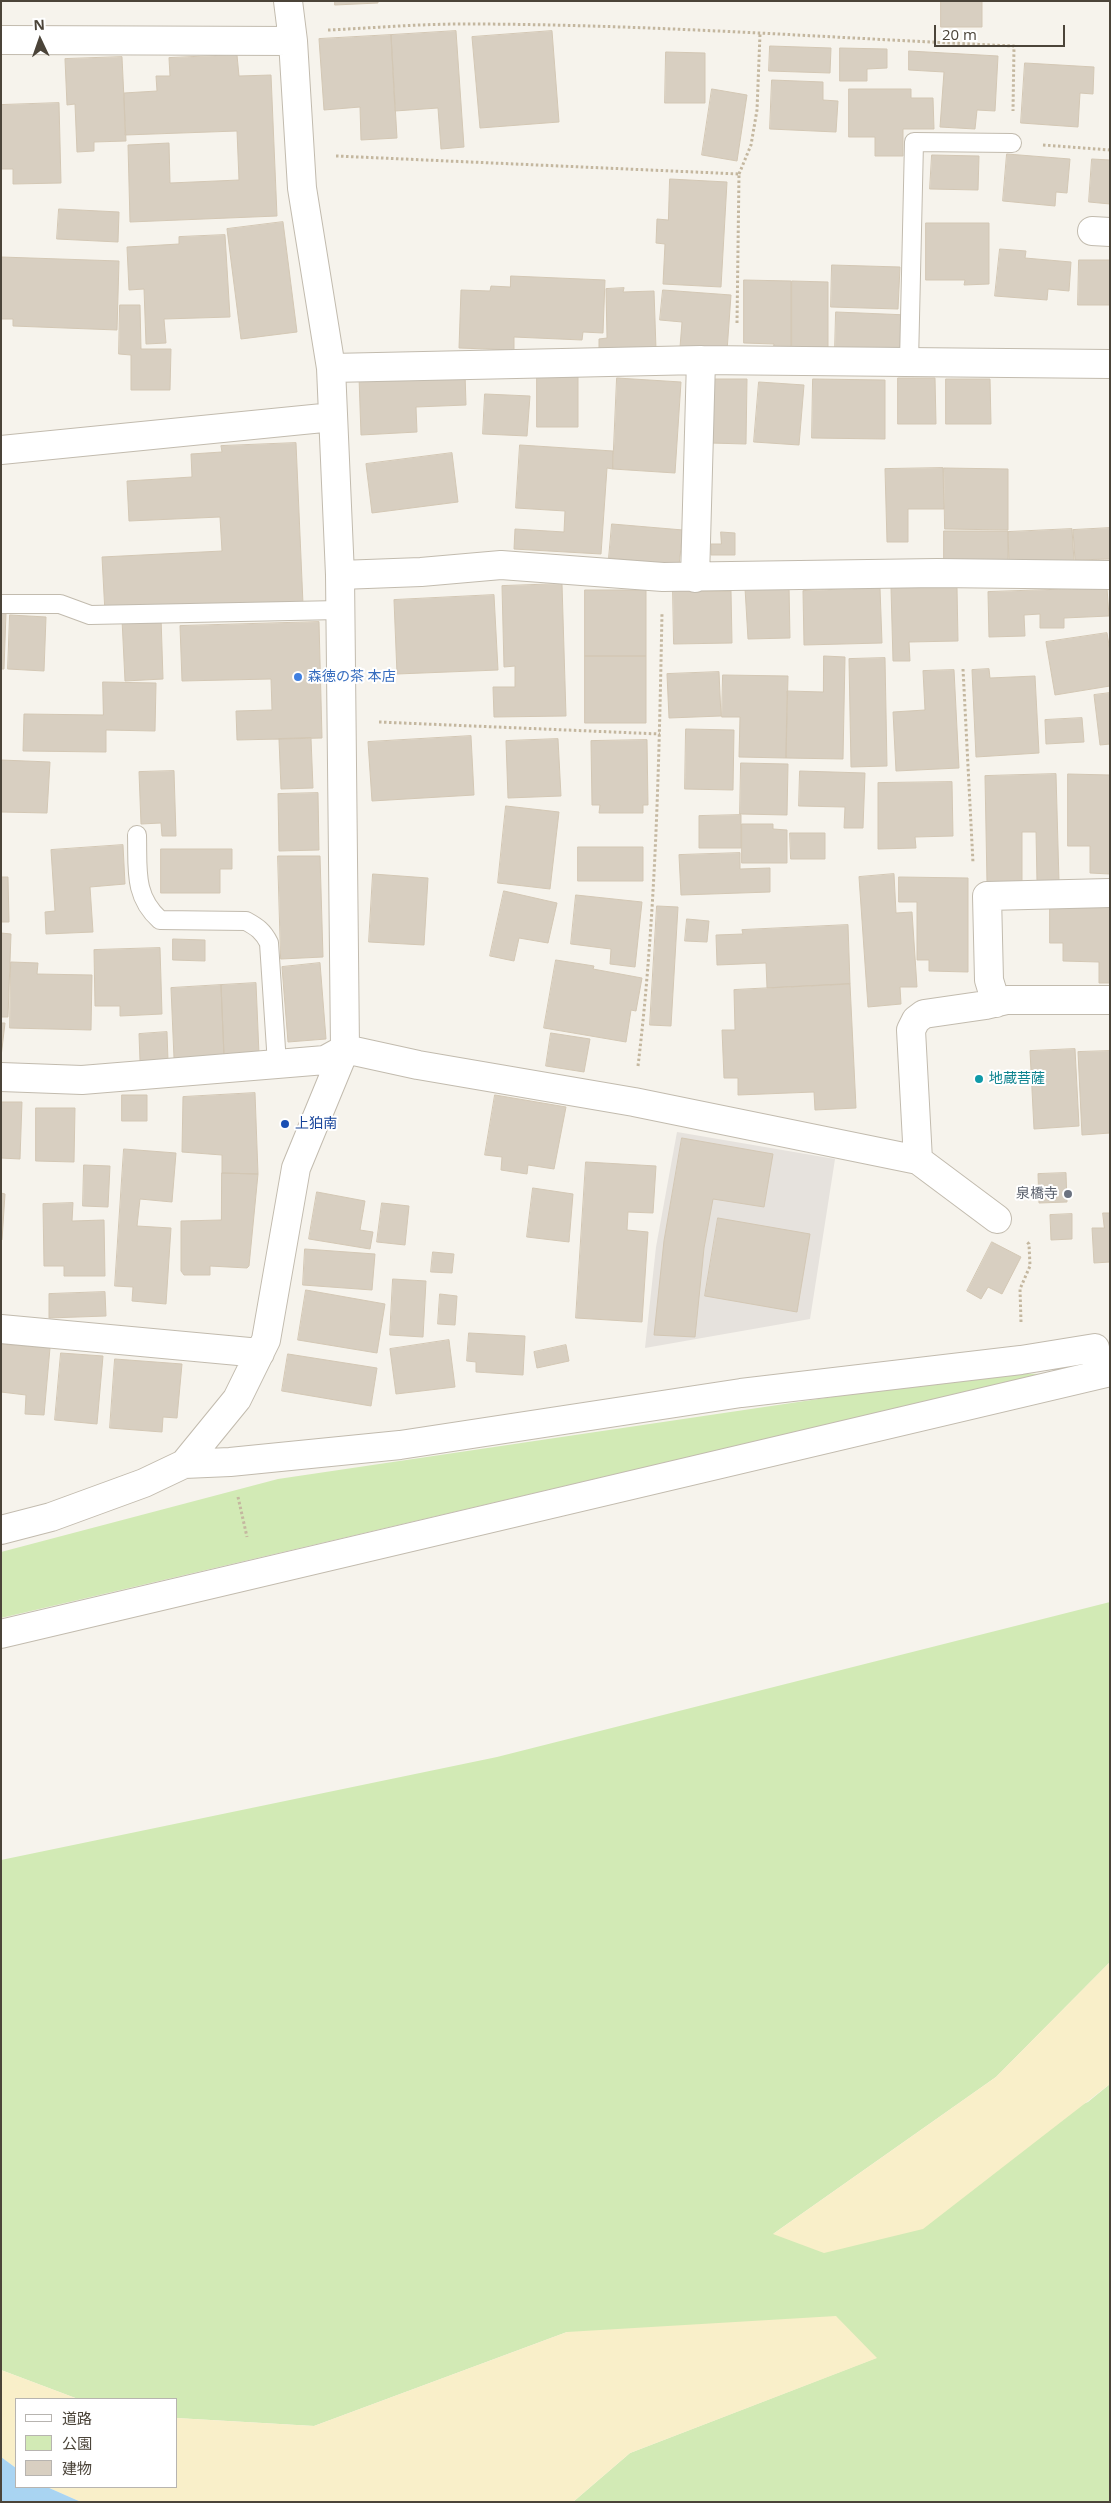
<!DOCTYPE html>
<meta charset="utf-8">
<style>
body{margin:0}
#map{position:relative;width:1111px;height:2503px;overflow:hidden;background:#f6f3ec;font-family:"Open Sans","Noto Sans JP",sans-serif}
canvas{display:block}
.frame{position:absolute;inset:0;border:2px solid #4b4439;pointer-events:none}
.legend{position:absolute;left:15px;top:2398px;width:162px;height:90px;box-sizing:border-box;background:#fff;border:1px solid #b7b4b0;margin:0;padding:6px 9px;list-style:none;font-size:15px;color:#4b4439}
.legend li{display:flex;align-items:center;gap:10px;height:25px}
.legend b{width:25px;border:1px solid #b7b4b0}
.north{position:absolute;left:15px;top:15px;width:50px;height:50px;-webkit-text-stroke:4px #fff;paint-order:stroke;rotate:357deg;font-size:14px;font-weight:700;line-height:20px;text-align:center;color:#4b4439}
.north::after{content:'';display:block;margin:auto;width:18px;height:22px;background:#4b4439;clip-path:polygon(50% 0,100% 100%,50% 72%,0 100%)}
.scale{position:absolute;left:934px;top:25px;width:131px;height:22px;box-sizing:border-box;border:2px solid #4b4439;border-top:0;padding-left:6px;font-size:15px;line-height:18px;white-space:nowrap;color:#4b4439;-webkit-text-stroke:4px #fff;paint-order:stroke}
</style>
<div id="map">
<canvas width="1111" height="2503"></canvas>
<div class="frame"></div>
<ul class="legend">
<li><b style="height:6px;background:#fff"></b>道路</li>
<li><b style="height:14px;background:#d2eab5"></b>公園</li>
<li><b style="height:14px;background:#d8cfc1"></b>建物</li>
</ul>
<div class="north">N</div>
<div class="scale">20 m</div>
</div>
<script>
const context = document.querySelector('canvas').getContext('2d');
context.lineJoin = 'round';
function fill(path, color) {
  context.fillStyle = color;
  context.fill(path, 'evenodd');
}
function strokePath(path, color, width, dash) {
  context.strokeStyle = color;
  context.lineWidth = width;
  context.lineCap = dash ? 'butt' : 'round';
  context.setLineDash(dash || []);
  context.stroke(path);
}
function write(font, color, halo, rows, align = 'center') {
  context.font = font + ' "Open Sans","Noto Sans JP",sans-serif';
  context.lineWidth = 4;
  context.setLineDash([]);
  context.textBaseline = 'middle';
  context.strokeStyle = halo;
  context.fillStyle = color;
  for (const [text, x, y, turn = 0] of rows) {
    context.save();
    context.translate(x, y);
    context.rotate((+turn || 0) * Math.PI / 180);
    context.textAlign = isNaN(turn) ? turn : align;
    if (halo) context.strokeText(text, 0, 0);
    context.fillText(text, 0, 0);
    context.restore();
  }
}
fill(new Path2D(`
 M677,1132L835,1159L810,1319L645,1348L656,1247Z`), '#e6e2dd');
fill(new Path2D(`
 M994,1373L1043,1374L1,1618V1552L278,1479Z
 M1110,1602V1962L996,2077L773,2234L1088,2102L1110,2084V2502H573L630,2453L876,2358L567,2332L314,2426L176,2418V2399H78L1,2370V1860L497,1757Z`), '#d2eab5');
fill(new Path2D(`
 M1110,1962V2084L923,2229L824,2253L773,2234L996,2077Z
 M836,2316L877,2358L630,2453L573,2502H81L47,2487H176V2418L314,2426L567,2332Z
 M1,2370L78,2399H16V2468L1,2457Z`), '#f9efc9');
fill(new Path2D(`
 M1,2457L16,2468V2487H47L81,2502H1Z`), '#a9d4f2');
const building = new Path2D(`
 M335,1H378V3L335,5Z
 M941,1H982V27H941Z
 M456,31L464,147L441,149L438,108L395,111L391,35Z
 M552,31L559,122L480,128L472,37Z
 M391,35L397,138L361,140L360,107L324,110L319,39Z
 M770,46L831,48L830,73L769,71Z
 M840,48L887,49V68L867,69V81H840Z
 M909,51L998,56L995,111L977,110L975,129L940,127L944,72L909,70Z
 M666,52L705,53V103H665Z
 M237,55L239,76L271,75L277,216L130,222L128,145L169,143L170,183L239,180L237,131L125,135L124,93L157,91L156,76H170L169,58Z
 M122,57L126,141L94,142V151L77,152L75,104L67,105L65,59Z
 M1025,63L1094,67L1093,94L1080,93L1078,127L1021,123Z
 M772,80L823,82V100L838,101L836,132L770,129Z
 M712,89L747,95L737,161L702,155Z
 M849,89H911V98H933L934,129H903V156H875V137H849Z
 M59,103L61,183L13,184V169H1V105Z
 M1007,154L1070,159L1067,193L1056,192L1055,206L1003,201Z
 M932,155L979,156L978,190L930,189Z
 M1092,159L1110,160V204L1089,202Z
 M670,179L727,182L721,287L663,284L665,244L656,243L657,219L668,220Z
 M59,209L119,212L118,242L57,239Z
 M283,222L297,332L241,339L227,229Z
 M926,223H989V284L964,285L965,280H926Z
 M225,235L230,317L164,319L166,343L146,344L144,289L129,290L127,247L179,244V237Z
 M1000,249L1026,251L1025,258L1071,262L1069,291L1048,289L1047,300L995,296Z
 M1,257L119,261L117,330L13,326V319H1Z
 M1079,260H1110V305H1078Z
 M832,265L900,267L898,309L831,307Z
 M511,276L605,280L603,333L583,332L582,340L514,337V350L459,348L461,290L490,291L491,286L510,287Z
 M744,280L791,281V351H773L774,344L744,343Z
 M792,281L828,282V351H792Z
 M624,288L623,292L654,291L656,349L599,350V339L607,338L606,289Z
 M663,290L731,295L727,351L680,347L682,322L660,320Z
 M120,305H140L141,349H171L170,390H131V355L119,354Z
 M836,312L908,315L907,352L835,350Z
 M465,373L466,405L416,407L417,432L361,435L359,377Z
 M537,375H578V427H537Z
 M617,378L681,382L675,473L613,469Z
 M898,378H935L936,424H898Z
 M711,379H747L746,444L710,443Z
 M813,379L885,380V439L812,438Z
 M946,379H990L991,424H946Z
 M759,382L804,385L799,445L754,442Z
 M485,394L530,396L527,436L483,434Z
 M296,443L303,604L105,613L102,557L222,551L220,517L129,521L127,481L192,477L191,454L222,452L221,446Z
 M520,445L613,451V469L607,468L601,554L514,549L515,529L564,532L565,511L516,508Z
 M452,453L458,502L372,513L366,464Z
 M943,468L944,509H908V542H887L885,469Z
 M944,468L1008,469V530L945,529Z
 M612,524L683,530L679,565L609,558Z
 M1110,528V559L1075,560L1073,530Z
 M1072,529L1074,561L1009,563L1008,532Z
 M944,531H1008V562H944Z
 M721,532L735,533V555H711V544H721Z
 M562,584L566,716L494,717L493,687H515V666L504,667L502,586Z
 M789,586L790,638L748,639L745,588Z
 M957,587L958,641L909,642L910,661H893L891,588Z
 M880,588L882,643L804,645L803,591Z
 M1107,588L1109,616L1064,618V628H1040V614L1024,615L1025,636L989,637L988,592Z
 M585,590H646V656H585Z
 M673,591H731L732,643L674,644Z
 M494,595L498,670L397,674L394,600Z
 M1,613H6L4,669H1Z
 M10,615L46,617L44,671L8,669Z
 M161,617L163,679L125,681L122,619Z
 M319,622L322,738L237,740L236,711L272,710L271,679L182,681L180,626Z
 M1107,633L1110,651V686L1055,695L1046,642Z
 M585,656H646V723H585Z
 M824,656L845,657L843,759L786,758L787,691L823,692Z
 M885,658L887,766L851,767L849,659Z
 M989,669L990,678L1035,676L1039,753L976,757L972,670Z
 M954,670L959,768L896,771L893,712L925,710L923,671Z
 M719,672L721,716L669,718L667,674Z
 M723,675L788,676L786,758L739,757L740,717H722Z
 M103,682L156,683L155,731L106,730V752L23,751L24,714L103,715Z
 M1110,693V744L1100,745L1094,695Z
 M1082,718L1084,742L1046,744L1045,720Z
 M686,729L734,730L733,790L685,789Z
 M471,736L474,795L372,801L368,742Z
 M311,738L313,788L281,789L279,739Z
 M558,739L561,796L508,798L506,741Z
 M647,740L648,805H643V813H599L600,805H592L591,741Z
 M1,760L50,762L47,813L1,812Z
 M741,763L788,764L787,815L740,814Z
 M174,771L176,836H162L161,823L141,824L139,772Z
 M800,771L865,773L863,828H844L845,807L799,806Z
 M1056,774L1059,882H1037L1036,832H1022V881L987,883L985,776Z
 M1068,774L1110,775V874L1090,873V846H1068Z
 M952,782L953,836L915,837L916,848L878,849V783Z
 M318,793L319,850L279,851L278,794Z
 M506,806L559,812L550,889L498,883Z
 M741,815V848H699V816Z
 M742,824H773V829L787,830V863H742Z
 M790,833H825V859H791Z
 M123,845L125,884L90,887L93,932L46,934L45,912L55,911L51,850Z
 M578,847H643V881H578Z
 M161,849H232V869H220V893H161Z
 M740,853V869L770,868V892L681,895L679,855Z
 M278,856H320L323,957L281,959Z
 M373,874L428,878L424,945L369,942Z
 M894,874L896,913L912,912L917,987H900L901,1004L868,1007L859,877Z
 M1,877H8L9,922H1Z
 M899,877L968,878V972L929,971V960H917V902H899Z
 M504,891L557,903L548,943L519,938L514,961L490,956Z
 M576,895L642,902L635,967L610,964L611,949L571,944Z
 M1050,905L1110,906V983H1099V962L1063,961V943H1050Z
 M657,906L678,907L671,1026L650,1025Z
 M687,919L709,921L707,942L685,941Z
 M848,925L850,984L767,988L766,963L717,965L716,935L743,934L742,930Z
 M1,933L11,934L8,1017H1Z
 M173,939L205,940V961L173,960Z
 M160,948L162,1014L120,1016V1006H95L94,950Z
 M556,960L594,966L593,969L642,978L636,1011L631,1010L626,1042L544,1028Z
 M11,962L38,963L37,974L92,975L91,1030L10,1028Z
 M320,963L326,1039L288,1042L282,967Z
 M256,983L259,1054L224,1056L221,985Z
 M850,984L856,1108L815,1110L814,1092L738,1095V1078H724L722,1030H735L734,990Z
 M221,985L224,1056L174,1058L171,988Z
 M1,1023H5L1,1057Z
 M167,1032L168,1061H140L139,1034Z
 M551,1033L590,1039L584,1072L546,1066Z
 M1075,1049L1079,1126L1034,1129L1030,1051Z
 M1110,1051V1133L1082,1135L1078,1052Z
 M255,1093L258,1174L222,1173V1155L182,1152L183,1097Z
 M122,1095H147V1121H122Z
 M495,1095L566,1107L554,1169L528,1165L527,1174L501,1170L502,1157L485,1155Z
 M1,1102H22L20,1159L1,1158Z
 M36,1108H75L74,1162L36,1161Z
 M682,1138L773,1154L764,1207L713,1199L704,1248L695,1337L654,1335L664,1241Z
 M124,1149L176,1153L172,1202L140,1199L137,1226L171,1228L166,1304L132,1301L133,1287L115,1286Z
 M586,1162L656,1166L653,1213L628,1212L627,1230L648,1232L642,1322L576,1318Z
 M84,1165L110,1166L108,1207L83,1206Z
 M222,1173L258,1174L249,1266L247,1268L210,1266V1275H184L181,1271V1221L221,1220Z
 M1066,1173L1067,1202L1039,1203L1038,1174Z
 M533,1188L573,1194L569,1242L527,1237Z
 M317,1192L365,1201L360,1230L373,1232L370,1249L309,1239Z
 M1,1193L5,1194L2,1240H1Z
 M73,1203L72,1221L104,1220L105,1276H64V1266H44L43,1204Z
 M382,1203L409,1206L405,1245L377,1242Z
 M1103,1213H1110V1262L1094,1263L1092,1228H1104Z
 M1072,1214V1239L1051,1240L1050,1215Z
 M718,1218L810,1234L797,1312L705,1296Z
 M992,1242L1021,1257L1002,1294L988,1287L981,1299L967,1291Z
 M305,1249L375,1254L372,1290L303,1285Z
 M433,1252L454,1254L452,1273L431,1272Z
 M393,1279L426,1281L423,1337L390,1335Z
 M306,1290L385,1304L377,1353L298,1340Z
 M105,1292L106,1316L49,1318V1294Z
 M440,1294L457,1296L455,1325L438,1324Z
 M469,1333L525,1336L523,1375L476,1372V1362L467,1361Z
 M449,1340L455,1387L396,1394L390,1349Z
 M1,1344L50,1348L44,1415L25,1414L26,1395L1,1392Z
 M566,1345L569,1361L537,1368L534,1352Z
 M61,1353L103,1356L97,1424L55,1420Z
 M288,1354L377,1368L371,1406L282,1391Z
 M115,1359L182,1364L177,1418L163,1417L162,1432L110,1428Z`);
fill(building, '#d8cfc1');
strokePath(building, '#d3c7b4', 1);
const lane = new Path2D(`
 M909,362L914,142L1012,143
 M1,604H60L90,615L340,610
 M137,835C138,868 133,896 160,920L246,921C257,927 263,931 269,943L277,1064`);
const street = new Path2D(`
 M1,40L293,41
 M1092,231L1110,232
 M331,368L701,360L1110,364
 M1,450L333,417
 M340,575L421,572L501,565L663,577L937,573L1110,575
 M695,578L701,360
 M996,1003L989,980L987,896L1110,893
 M1,1077L82,1080L277,1064L325,1060L345,1049L418,1065L634,1102L918,1160L997,1219
 M918,1160L911,1030L916,1020L924,1014L986,1005L1007,1000H1110
 M1,1329L260,1353
 M184,1464L237,1399L266,1340L296,1168L345,1049L340,575L331,368L302,188L293,41L288,1
 M1,1530L51,1517L144,1483L184,1464L230,1462L400,1445L741,1393L1021,1360L1095,1348L1100,1374
 M1,1634L1110,1372`);
strokePath(lane, '#c2bbae', 20);
strokePath(street, '#c2bbae', 30);
strokePath(new Path2D(`
 M328,30C373,28 418,24 463,24C647,24 830,38 1014,46L1013,111
 M1043,145L1110,150
 M336,156L739,174L737,323
 M739,174L751,145L757,110L760,34
 M963,669L973,863
 M379,722L660,734
 M638,1066C656,916 659,764 662,613
 M1021,1322L1020,1289L1030,1266L1029,1244L1026,1241
 M238,1497L247,1537`), '#c4b79f', 3, [2.5, 2.5]);
strokePath(lane, '#fff', 18);
strokePath(street, '#fff', 28);
for (const [x, y, r, color] of [
 [298,677,5,"#3f7fe0"],
 [979,1079,5,"#0f9aa8"],
 [285,1124,5,"#1a4fb4"],
 [1068,1194,5,"#6b7280"]
]) {
  const dot = new Path2D();
  dot.arc(x, y, r, 0, 2 * Math.PI);
  context.fillStyle = color;
  context.fill(dot);
  strokePath(dot, '#fff', 2);
}
write('14px', '#366cbe', '#fff', [
 ["森徳の茶 本店",308,677]
], 'left');
write('14px', '#0d838f', '#fff', [
 ["地蔵菩薩",989,1079]
], 'left');
write('14px', '#164399', '#fff', [
 ["上狛南",295,1124]
], 'left');
write('14px', '#5b616d', '#fff', [
 ["泉橋寺",1058,1194]
], 'right');
</script>
